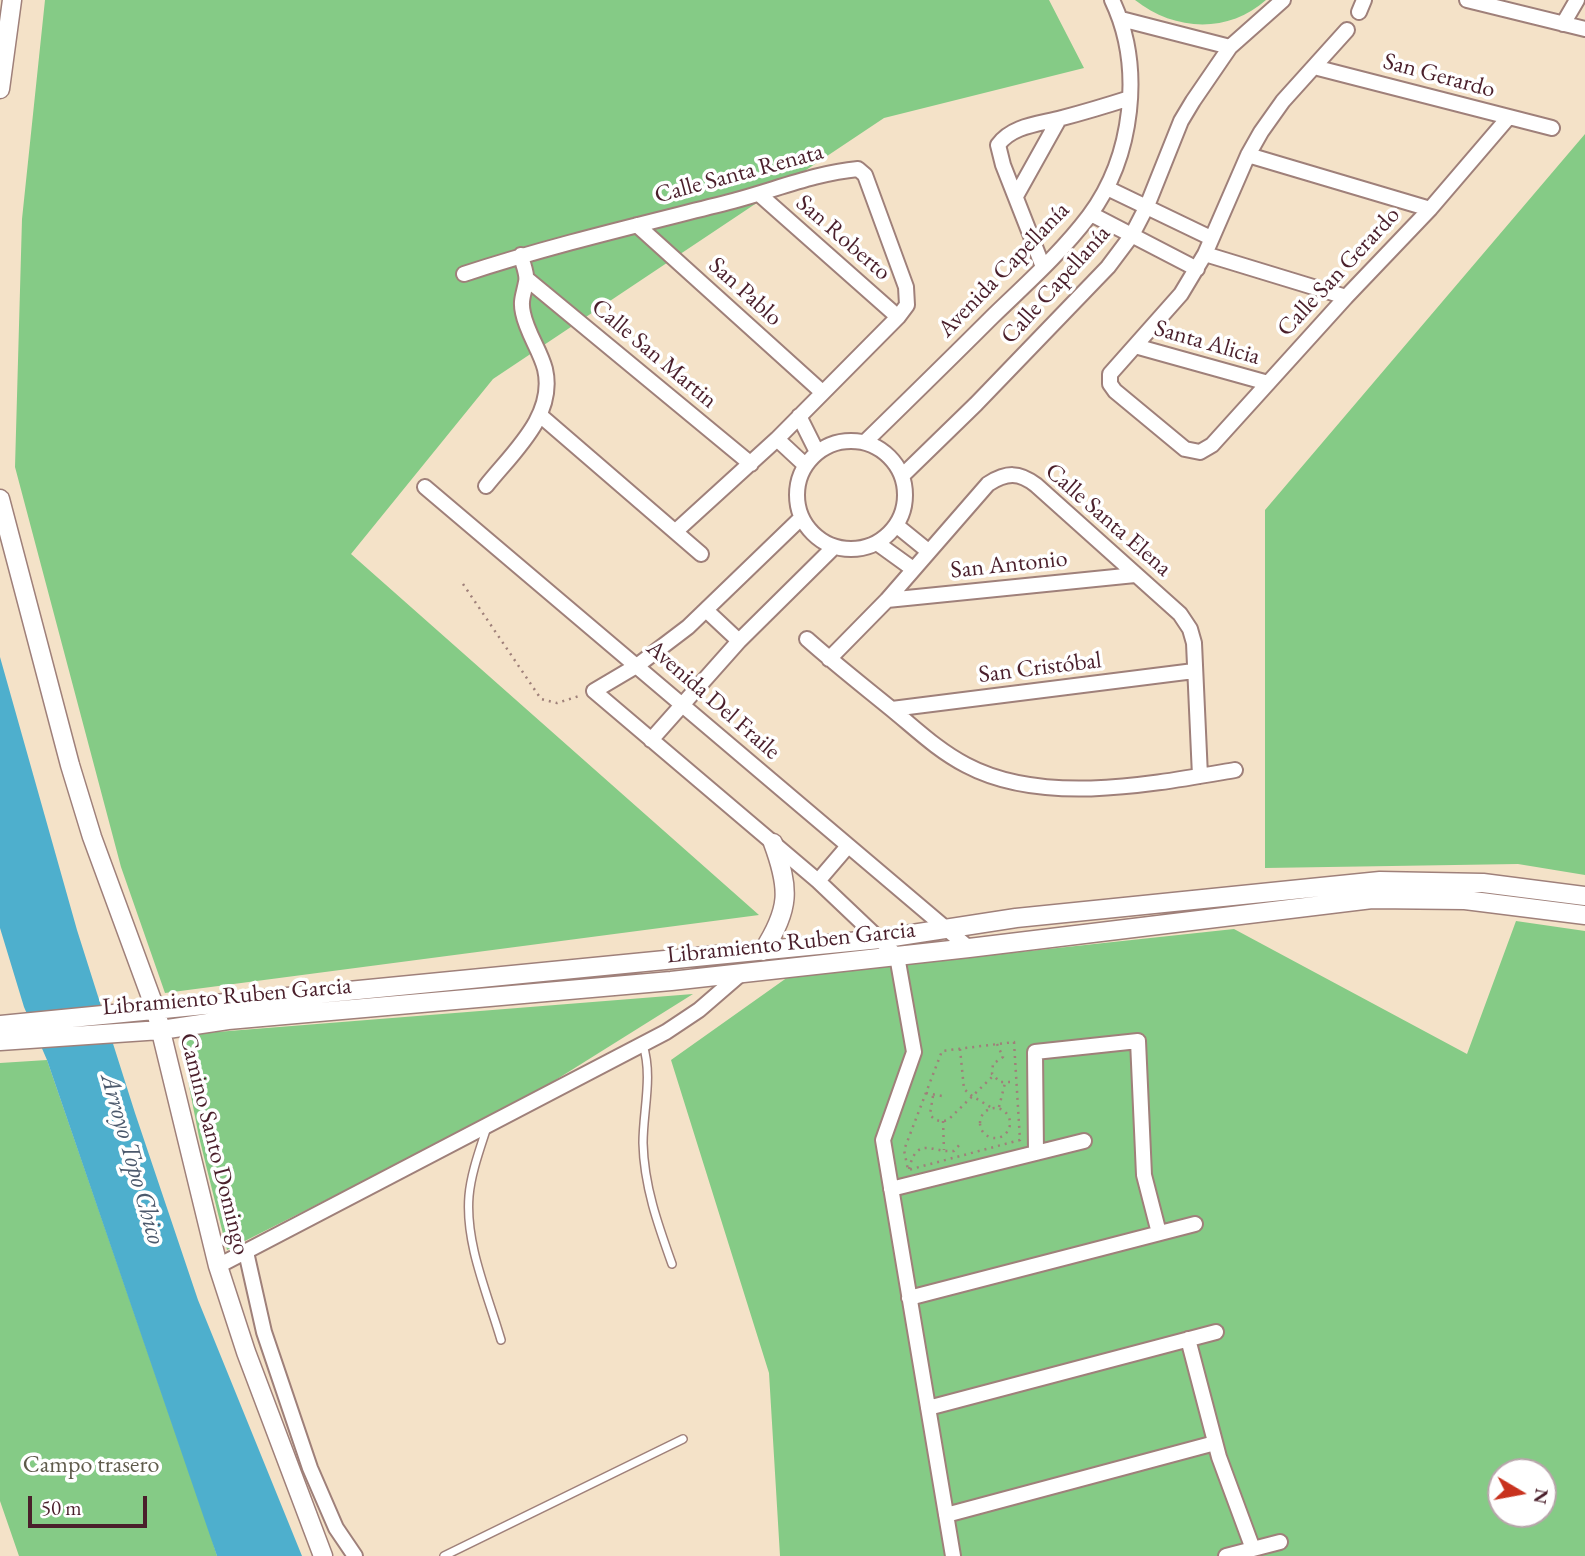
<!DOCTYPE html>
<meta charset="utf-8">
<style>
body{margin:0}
#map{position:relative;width:1585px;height:1556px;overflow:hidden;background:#f4e2c8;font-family:"EB Garamond",serif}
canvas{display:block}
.north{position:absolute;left:1487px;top:1458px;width:70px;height:70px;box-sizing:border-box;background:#fff;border:2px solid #b7a5aa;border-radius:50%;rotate:100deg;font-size:19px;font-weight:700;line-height:28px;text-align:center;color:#4a1f2b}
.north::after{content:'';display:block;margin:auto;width:24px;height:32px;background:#c8321e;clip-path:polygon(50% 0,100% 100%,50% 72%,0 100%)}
.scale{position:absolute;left:28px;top:1496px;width:119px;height:32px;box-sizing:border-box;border:4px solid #4a1f2b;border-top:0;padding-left:9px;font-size:21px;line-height:24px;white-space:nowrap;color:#4a1f2b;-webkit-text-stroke:5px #fff;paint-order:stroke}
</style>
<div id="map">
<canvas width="1585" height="1556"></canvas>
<div class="north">N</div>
<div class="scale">50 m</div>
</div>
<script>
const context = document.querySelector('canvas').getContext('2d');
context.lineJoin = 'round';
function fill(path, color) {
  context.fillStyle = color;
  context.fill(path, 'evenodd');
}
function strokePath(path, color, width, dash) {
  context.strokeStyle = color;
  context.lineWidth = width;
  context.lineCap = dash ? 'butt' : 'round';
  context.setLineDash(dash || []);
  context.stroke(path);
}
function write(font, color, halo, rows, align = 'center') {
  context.font = font + ' "EB Garamond",serif';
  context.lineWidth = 7;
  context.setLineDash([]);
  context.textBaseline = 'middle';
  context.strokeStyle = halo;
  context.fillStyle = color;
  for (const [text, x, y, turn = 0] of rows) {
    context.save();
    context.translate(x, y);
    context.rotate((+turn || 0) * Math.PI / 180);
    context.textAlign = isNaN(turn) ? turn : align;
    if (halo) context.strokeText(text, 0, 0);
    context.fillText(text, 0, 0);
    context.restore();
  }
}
fill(new Path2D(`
 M45,0H1049L1084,68L884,118L493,379L351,554L759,915L165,993L121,867L15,467L22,219Z
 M1135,0H1266C1228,34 1174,31 1135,0Z
 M1585,134V875L1518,864L1265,868V510Z
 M1516,921L1585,931V1556H780L769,1373L671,1060L788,977L1234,929L1467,1054ZM1501,1472H1543V1514H1501Z
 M693,994L522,1101L227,1250L199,1137L179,1035Z
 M47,1060L209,1530L217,1556H19L0,1501V1063Z`), '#85cb86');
fill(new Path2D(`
 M0,657L77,930L135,1113L198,1300L302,1556H217L47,1060L24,1007L0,928Z`), '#4eafcd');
const service = new Path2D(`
 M643,1045C653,1076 643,1111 643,1143C644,1186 658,1225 672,1264
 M487,1127C480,1149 471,1173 469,1196C465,1244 488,1295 501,1340
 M444,1556L683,1439`);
const minor = new Path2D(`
 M1467,0L1585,29
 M1359,12L1364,0
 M1121,19L1230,47
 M1563,24L1577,0
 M1347,30L1283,101L1261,132L1248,155L1205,254L1181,294L1110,374V384L1115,391L1185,449L1200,452L1212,445L1346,297L1430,209L1508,118
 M1314,67L1552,128
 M1248,155L1430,209
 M1107,188L1211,238
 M759,194L898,317
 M1016,196L1059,119
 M1091,214L1197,269
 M637,225L822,392
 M1205,254L1346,297
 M1043,267L1003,165L998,145C1012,125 1041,124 1062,118C1085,112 1108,105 1130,98
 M464,274C552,245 643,224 733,201C775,190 815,173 858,169L865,175L906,287L907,305L898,317L777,439L676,531
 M527,279L751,464
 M1135,346L1268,383
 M541,416L701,554
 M799,416L817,452
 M777,439L805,465
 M797 495a54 54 0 1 1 108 0a54 54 0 1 1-108 0Z
 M865,442C908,400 951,358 993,316C1026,284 1061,253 1089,216C1133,157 1144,67 1112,0
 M902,476L976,404L1108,267L1132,235L1147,206L1181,121L1193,101L1230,47L1283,0
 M486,486C512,453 556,416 545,369C540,350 527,333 523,313C520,300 524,294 526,282C528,274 522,263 521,255
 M425,487L969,948
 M801,518L688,627L638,665L594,691L818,881L897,956L914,1052L883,1140L953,1556
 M896,525L928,551
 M877,543L913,569
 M887,600L1135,575
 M707,611L739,641
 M807,639C834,663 862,685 889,707C915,728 937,750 966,765C1043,806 1153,784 1235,770
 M829,659L887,600L988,484C1007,472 1019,472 1036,485L1180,614L1190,629L1194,643L1200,776
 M892,709L1194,671
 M651,740L739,641L833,548
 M818,881L848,846
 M1036,1153L1035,1052L1138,1041L1144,1175L1159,1233
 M891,1189L1084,1141
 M246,1252L264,1332L310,1468L336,1528L355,1556
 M218,1266L666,1032L699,1010L743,972
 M909,1298L1195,1224
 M1188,1339L1219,1457L1253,1549
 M928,1408L1216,1332
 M946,1515L1215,1443
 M1226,1556L1280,1542`);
const tertiary = new Path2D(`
 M0,89L12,0
 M0,499L70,765L92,837L156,1011L218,1266L246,1352L323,1556
 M763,951C790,909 790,889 773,843
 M0,1025L880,939L1016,918L1380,881L1483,883L1585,896
 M0,1041L161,1030L228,1020L671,981L969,948L1372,899L1465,900L1585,915`);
strokePath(service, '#9f807a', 10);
strokePath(minor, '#9f807a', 18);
strokePath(tertiary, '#9f807a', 21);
strokePath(new Path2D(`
 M463,584L541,699L557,703L579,696
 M1014,1042L1020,1140L908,1170L904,1150L942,1051Z
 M997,1044L1003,1057L993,1064L992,1074L1000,1082H1010
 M960,1049L964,1089L972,1096L992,1108
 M926,1093L942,1096
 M933,1096L930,1114C934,1121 940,1122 948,1120L993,1076
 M999,1107L1005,1083
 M980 1123a15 15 0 1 1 30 0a15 15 0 1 1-30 0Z
 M943,1121L944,1150
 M909,1169C917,1135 932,1153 954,1151L961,1143`), '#9f807a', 2.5, [2, 5]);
strokePath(service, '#fff', 7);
strokePath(minor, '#fff', 14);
strokePath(tertiary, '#fff', 18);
write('24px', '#4a1f2b', '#fff', [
 ["San Gerardo",1439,76,15],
 ["Calle Santa Renata",739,174,-15],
 ["San Roberto",843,238,41],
 ["Avenida Capellanía",1004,270,-46],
 ["Calle San Gerardo",1339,272,-47],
 ["Calle Capellanía",1056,285,-48],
 ["San Pablo",745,292,42],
 ["Santa Alicia",1207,343,16],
 ["Calle San Martin",654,354,40],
 ["Calle Santa Elena",1108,520,41],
 ["San Antonio",1009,565,-6],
 ["San Cristóbal",1040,668,-7],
 ["Avenida Del Fraile",713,700,41],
 ["Libramiento Ruben Garcia",791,943,-6],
 ["Libramiento Ruben Garcia",227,997,-5],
 ["Camino Santo Domingo",214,1144,76]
]);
write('24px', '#5f5b4b', '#fff', [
 ["Campo trasero",91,1465]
]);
write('italic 26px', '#4c596c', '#fff', [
 ["Arroyo Topo Chico",132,1159,74]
]);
</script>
